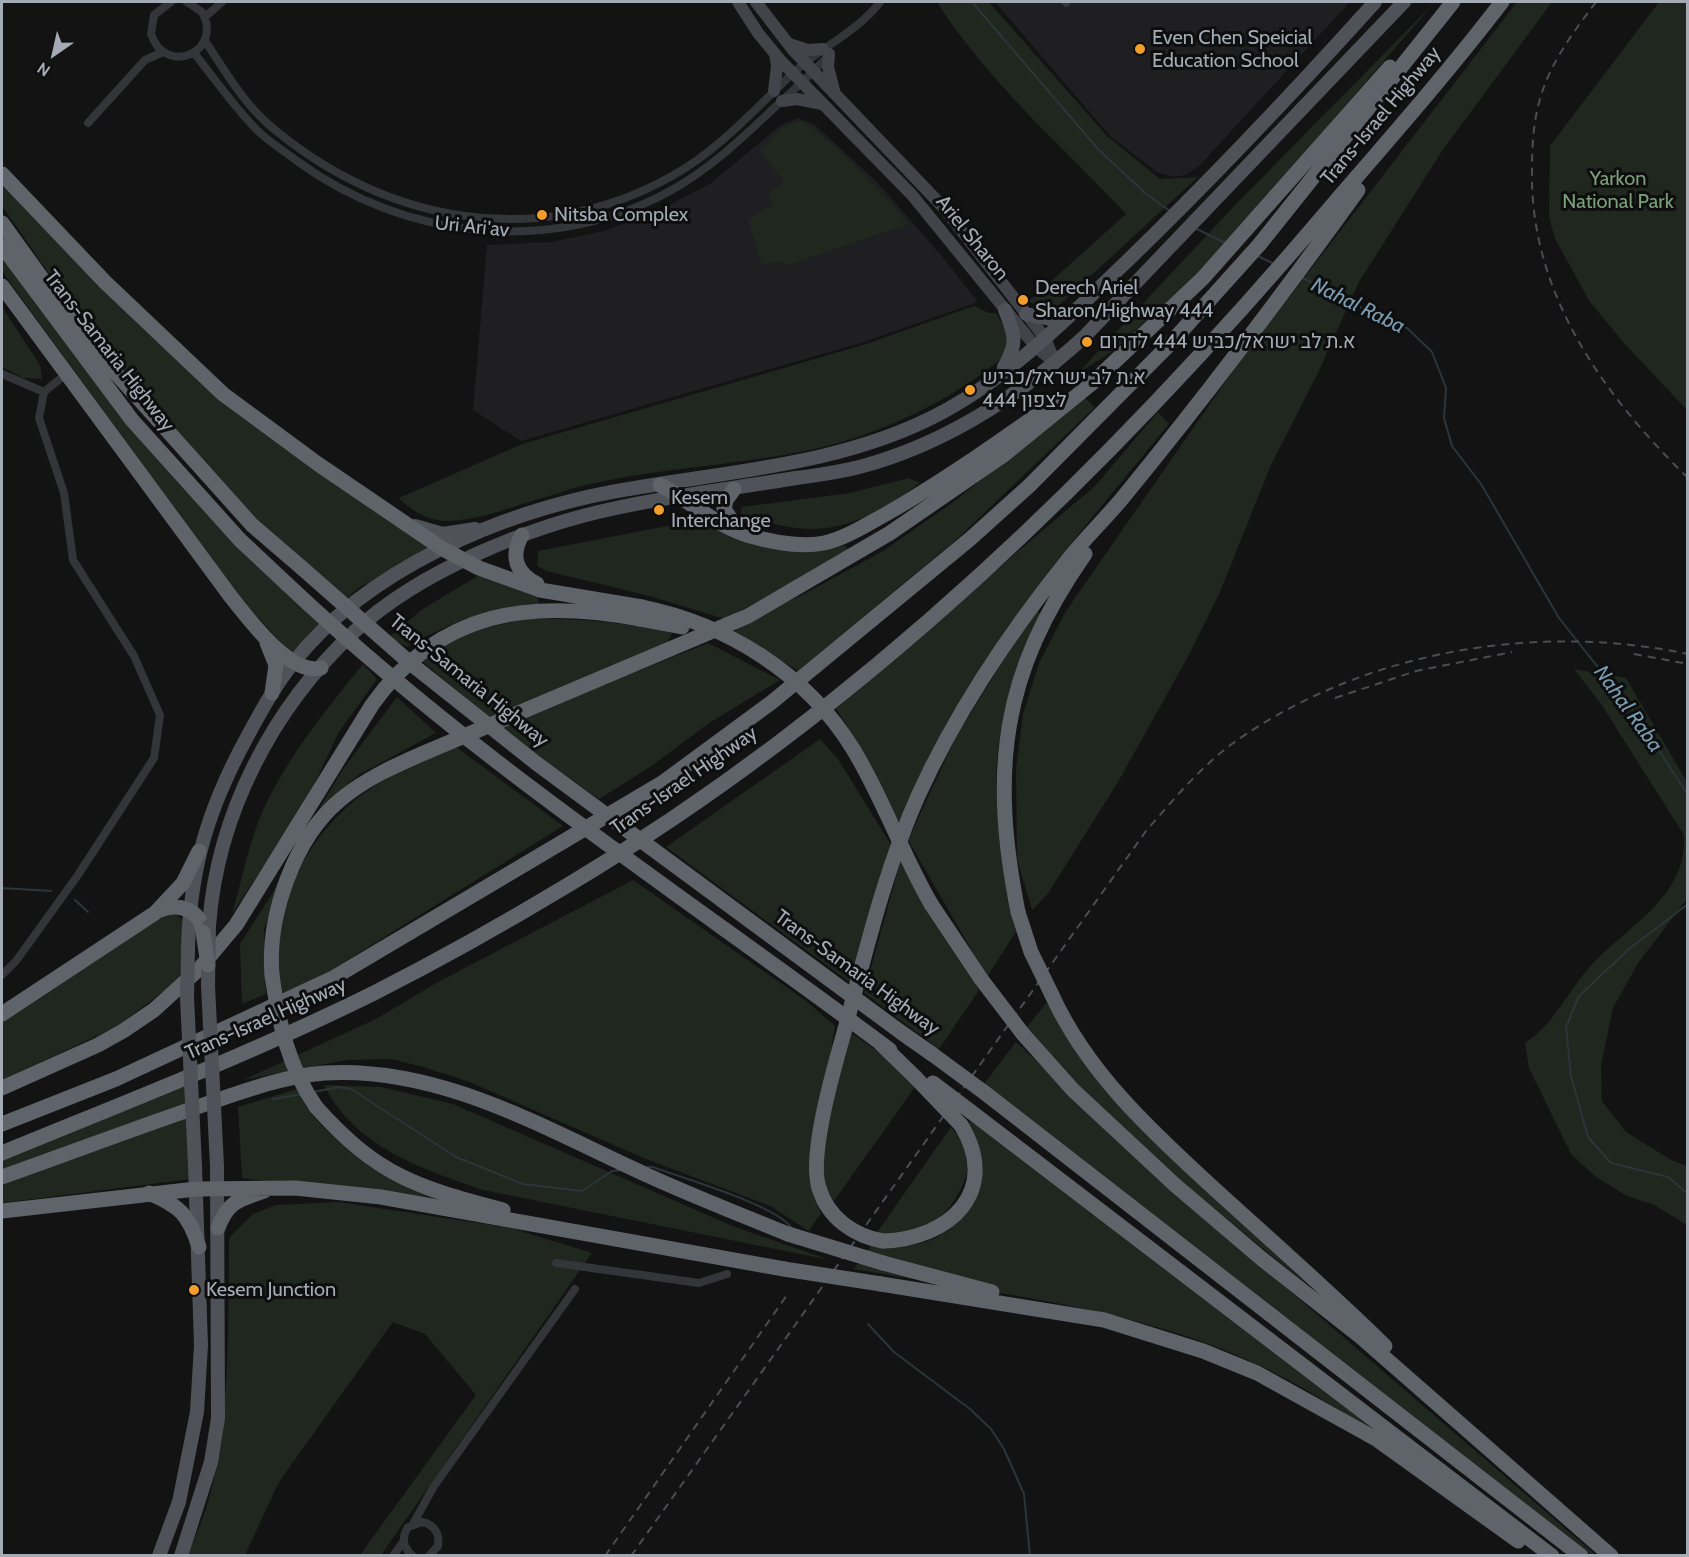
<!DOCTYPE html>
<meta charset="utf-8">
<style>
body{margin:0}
#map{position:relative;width:1689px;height:1557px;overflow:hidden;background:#131314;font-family:Cabin,sans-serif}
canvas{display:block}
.frame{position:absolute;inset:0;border:3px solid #a4abb5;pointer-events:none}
.north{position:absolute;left:24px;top:24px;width:60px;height:60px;-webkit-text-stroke:4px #0e0e0f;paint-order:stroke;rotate:214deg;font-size:16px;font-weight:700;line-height:24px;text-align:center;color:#a4abb5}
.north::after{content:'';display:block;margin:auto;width:21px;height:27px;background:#a4abb5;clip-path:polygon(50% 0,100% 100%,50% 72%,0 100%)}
</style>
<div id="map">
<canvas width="1689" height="1557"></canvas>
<div class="frame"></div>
<div class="north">N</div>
</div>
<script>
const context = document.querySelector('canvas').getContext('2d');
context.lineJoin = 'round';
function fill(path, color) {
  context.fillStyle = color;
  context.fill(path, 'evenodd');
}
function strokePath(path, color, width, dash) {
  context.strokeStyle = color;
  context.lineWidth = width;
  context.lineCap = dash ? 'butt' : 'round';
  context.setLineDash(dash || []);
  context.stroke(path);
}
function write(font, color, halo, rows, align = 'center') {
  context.font = font + ' Cabin,Heebo,sans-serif';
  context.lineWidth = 6;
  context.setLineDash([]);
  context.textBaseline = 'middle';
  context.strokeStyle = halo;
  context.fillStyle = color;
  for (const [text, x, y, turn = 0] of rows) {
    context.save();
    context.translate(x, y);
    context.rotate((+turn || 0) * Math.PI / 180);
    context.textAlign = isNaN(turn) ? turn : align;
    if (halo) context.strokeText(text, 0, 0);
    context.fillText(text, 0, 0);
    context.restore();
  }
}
fill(new Path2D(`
 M995,2H1350L1200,165L1185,175L1173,177L1157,172L1111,137Z
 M798,118L815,125L878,183L941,255L978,302L864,342L521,441L473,410L487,245L552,242L604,231L658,211L711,183L781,125Z`), '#1f1f21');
fill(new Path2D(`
 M937,2H989L1107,136L1160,179L1198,177L1057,307L1042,310L1029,301L1126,214C1062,146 987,81 937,2Z
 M1435,2L1211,261L1113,351L1077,374L1236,204Z
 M1517,2H1552L1442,151L1359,282L1318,373L1270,467L1220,592L1190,653L1118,782L1047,895L1032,910L1017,859L1016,768L1023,714L1039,663L1066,611L1239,362Z
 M1659,2H1687V410L1624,343L1590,302L1555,239L1549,217L1550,146Z
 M799,121C823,128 890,202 909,224L784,266L783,261L762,265L748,220L773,204L768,194L784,182L760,150L784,127Z
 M2,184L126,311L435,548L358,588L347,598L259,524L96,341L2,206Z
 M2,255L77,357L319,623L292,655L236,593L14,288L2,271Z
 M974,306L989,313H996L1008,333L1005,355C967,390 904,422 855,438C767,466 672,464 582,486C566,490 551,496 535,500C508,508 466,525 437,520C423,518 409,508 399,498L522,444L863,345Z
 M2,307L40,365L42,379L23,378L2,367Z
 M1085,398L1095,407L957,539L798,671L730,628L806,593L883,551L952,503Z
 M1158,412L1169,424C1070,545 955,675 900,823L854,737L835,707L1095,486Z
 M909,478L920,483C853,530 821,542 741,514L742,507L850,493Z
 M708,518L824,549L845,545L849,552L725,619L649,596L547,571L537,566L538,551Z
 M479,575L538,595L539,605C486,608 453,621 407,647L389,637L420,611Z
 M1034,610L1041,614C1028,650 1013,686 1003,723C987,779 1004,875 1016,932L987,977L908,840L956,737Z
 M525,619C575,618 623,622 672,633L666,645L488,718L421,660L459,634Z
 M708,643L780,680L709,723L650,767L599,799L498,727Z
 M363,664L377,679L339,732L307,799L232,914C244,873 251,830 272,792C296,746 331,704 363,664Z
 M1574,669L1626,678L1687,782V899L1638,963L1613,1008L1601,1065L1602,1101L1626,1132L1671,1160L1687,1166V1225L1654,1205L1627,1196L1596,1177L1571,1154L1529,1068L1525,1043C1554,1024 1566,994 1588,969C1624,927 1688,899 1684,835L1601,704Z
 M397,697L436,733L360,774L319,809L343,769Z
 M820,739L838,759L893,848L852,984L666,847Z
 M455,746L563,826L325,974L283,995C281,984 277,971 277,959C278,880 325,811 393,775C413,764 435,756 455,746Z
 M901,859L933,920L979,990L939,1049L864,993Z
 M282,878L264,930L266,994L242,1004L240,944Z
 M633,880L805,1000L835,1026L825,1090L813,1140L809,1179L821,1213L809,1231L770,1206L646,1159L467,1081L423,1067L391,1059L347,1060L243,1080L376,1019L438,982Z
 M173,912L184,921L179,980L116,1027L2,1080V1022L158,916Z
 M1047,1002L1115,1102L1310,1287L1177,1178L1084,1092L1027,1027Z
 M849,1032L875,1049L915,1087L834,1201C831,1197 828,1193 826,1189C815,1158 842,1067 849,1032Z
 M1016,1042L1188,1203L1596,1555H1591L984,1084Z
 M187,1084L191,1179L2,1203V1159Z
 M324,1085L381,1087L453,1104L735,1227L830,1260L483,1190C423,1169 354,1147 324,1085Z
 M297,1089C307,1112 318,1123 337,1139C382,1181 412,1190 470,1209L242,1178L238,1107Z
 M966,1122H975L1483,1510C1415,1463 1349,1411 1275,1373C1146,1307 995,1294 854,1269L871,1246C914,1250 956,1241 974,1196C979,1184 983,1173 982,1161C981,1147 972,1134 966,1122Z
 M951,1127C959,1137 967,1147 968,1160C970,1180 951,1210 935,1221C920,1232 894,1234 876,1234Z
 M339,1202L511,1228L592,1253L381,1555H360L476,1395L425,1334L393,1322L279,1482L245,1555L188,1556C195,1536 205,1515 210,1495C231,1411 228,1323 229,1238L253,1214L276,1205Z`), '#1f271f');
strokePath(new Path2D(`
 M972,2L1098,149L1145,193L1170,211
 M1195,228L1227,244
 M1258,256L1274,264
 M1301,277L1384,319L1407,328L1432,352L1446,388L1444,418L1452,446L1481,484L1559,618L1635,714L1688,795
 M2,888L51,891
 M75,900L88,912
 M1688,904L1629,949L1579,996L1566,1027L1571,1076L1588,1137L1611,1163L1668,1177L1688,1194
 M314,1092L338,1087L351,1089L456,1157L523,1184L582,1191L612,1171L621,1170
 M273,1099L302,1094
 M647,1167H653C684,1179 774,1204 792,1228
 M868,1324L894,1352L970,1409L991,1429L1004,1449L1024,1494L1030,1556`), '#2b353a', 2);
strokePath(new Path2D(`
 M171,2L154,15L151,34C166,78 224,51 202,12L187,2
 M1065,2L1066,3
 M205,17L222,2
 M205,41C224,69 242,101 268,124C383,223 537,252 672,176C719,150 755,109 793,73C821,47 856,33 880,2
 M194,53C215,79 234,107 257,130C269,142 284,151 297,161C405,240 552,256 670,191C710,169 741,139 773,109C792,91 812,74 829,55
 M88,123L145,60L163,52
 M2,374L44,392
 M2,975L16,961L78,875L154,758L160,715L134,656L73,560L64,493L39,418L44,392L66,374
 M556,1263L699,1283L727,1274
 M413,1524L434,1486L575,1289
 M393,1556L403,1542
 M413,1556C403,1548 401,1538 408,1527L422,1522C435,1525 440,1534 438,1546L429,1556`), '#343539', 8);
strokePath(new Path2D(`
 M738,2L758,33L781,61L912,195L1035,346L1055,363
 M756,2L793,50L944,208L1045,338L1055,362
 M789,44L808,50L823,49
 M829,54L828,67L834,90
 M774,91L777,66L775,54
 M782,101L797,99L822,104`), '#424449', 12);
strokePath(new Path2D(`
 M1026,314L1055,320L1068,316
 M1004,367C1018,343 1015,335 1005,310
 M415,526L443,534L475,529
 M209,926C217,814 273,707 355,631C419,571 530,526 616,508C675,495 736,488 796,478C819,475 841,472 863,466C947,443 1020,395 1083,338L1404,2
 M188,948C190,869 208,809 246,739C260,713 274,687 293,663C367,569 501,512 617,491C726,471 840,466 939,414C1009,377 1066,320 1122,266C1210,181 1294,92 1375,2
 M159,1556L179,1502L197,1412L201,1345L195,1166
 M181,1556L211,1462L218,1418L217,1166`), '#4f5258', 14);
strokePath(new Path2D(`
 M2,174L105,282L223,394L318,464L443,549L479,568L540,590L642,607
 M2,223L87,341L252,525L302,568
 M2,246L132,420L240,540L287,584
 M2,286L231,597C249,619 290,676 321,668
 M660,485C689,500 715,525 747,535C771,542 799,548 824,543C846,538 866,525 886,514C946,480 1001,440 1057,401
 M734,489L726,500L724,509L736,527
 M522,535C510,556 516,573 537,584
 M267,643L276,665L272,693
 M931,904L981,979
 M158,911C178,902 200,909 203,932
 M1018,912C990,770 1001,674 1085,554
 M272,975C267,917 294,838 340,800C365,779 394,766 424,753L748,616L890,533L1005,454L1091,384L1203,278L1390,67
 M1052,995C1086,1070 1148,1128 1208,1183C1267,1237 1328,1290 1385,1346
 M2,1014L155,913L183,883L199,851
 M902,1033L932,1054
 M1023,1034L1073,1090L1175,1185L1262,1259L1361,1337L1611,1556
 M881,1044L915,1077
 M2,1088L98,1045L123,1031L154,1010L199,969L236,925L372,705C440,609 532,599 639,619
 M985,1093L1581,1556
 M316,1107C378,1176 416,1187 503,1210
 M970,1111L1552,1556
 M2,1124L116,1079L333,978L662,783L772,702L970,539L1029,486L1169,345L1259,245L1453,2
 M2,1153C126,1102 253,1053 374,993C439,960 505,923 568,885C865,708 1113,464 1335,202C1392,136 1449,71 1502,2
 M2,1177C70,1153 138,1127 206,1104C244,1091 284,1076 325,1073C442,1066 547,1130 649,1176C695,1197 741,1215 788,1234
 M819,1188C808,1155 835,1065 845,1029C866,951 885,870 918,796C957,710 1012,629 1071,556C1088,535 1108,516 1125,495C1206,396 1283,294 1358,190
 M149,1193C180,1206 189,1215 199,1247
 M2,1211L196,1189L295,1188L381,1197L784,1269
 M218,1228C228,1201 239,1200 264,1191
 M883,1241C950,1239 1001,1191 961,1125
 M883,1263L992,1292
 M881,1284L1104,1320L1203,1351L1257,1373L1376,1439L1518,1541`), '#5f636a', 15);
strokePath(new Path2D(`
 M1596,2C1574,31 1550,63 1540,99C1533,123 1532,147 1532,171C1530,294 1604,396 1688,478
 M1634,654L1688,664
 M1335,698L1416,671L1512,652
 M605,1556L787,1295
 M631,1556L1146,831C1174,799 1201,766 1236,741C1365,651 1535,622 1688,654`), '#4a4d52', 2, [8, 6]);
strokePath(new Path2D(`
 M209,926L208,986L217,1166
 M188,948L187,997L195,1166`), '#4f5258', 14);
strokePath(new Path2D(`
 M302,568L410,663L536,763L902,1033
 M287,584C472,759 687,898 890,1050
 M642,607C727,624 807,674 853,749C883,798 902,854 931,904
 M639,619L682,627
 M1018,912L1031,952L1052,995
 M203,932L208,965
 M272,975C279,1024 288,1066 316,1107
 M981,979L1023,1034
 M932,1054L985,1093
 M915,1077L961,1125
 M933,1083L970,1111
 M819,1188C828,1218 854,1236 883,1241
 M788,1234L883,1263
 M784,1269L881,1284`), '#5f636a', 15);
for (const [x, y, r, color] of [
 [1140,49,6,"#f39e2b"],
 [542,215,6,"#f39e2b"],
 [1023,300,6,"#f39e2b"],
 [1087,342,6,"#f39e2b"],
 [970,390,6,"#f39e2b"],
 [659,510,6,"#f39e2b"],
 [194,1290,6,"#f39e2b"]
]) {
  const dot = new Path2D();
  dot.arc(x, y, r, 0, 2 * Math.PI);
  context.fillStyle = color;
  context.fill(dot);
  strokePath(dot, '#0e0e0f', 2);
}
write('20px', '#a4abb5', '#0e0e0f', [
 ["Even Chen Speicial",1152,38],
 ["Education School",1152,61],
 ["Nitsba Complex",554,215],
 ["Derech Ariel",1035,288],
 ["Sharon/Highway 444",1035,311],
 ["א.ת לב ישראל/כביש 444 לדרום",1099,342],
 ["א.ת לב ישראל/כביש",982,378],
 ["444 לצפון",982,401],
 ["Kesem",671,498],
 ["Interchange",671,521],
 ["Kesem Junction",206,1290]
], 'left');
write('20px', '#a4abb5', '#0e0e0f', [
 ["Trans-Israel Highway",1381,116,-50],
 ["Uri Ari'av",472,227,6],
 ["Ariel Sharon",972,238,51],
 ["Trans-Samaria Highway",109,351,52],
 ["Trans-Samaria Highway",469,681,39],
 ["Trans-Israel Highway",684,781,-35],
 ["Trans-Samaria Highway",857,973,36],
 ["Trans-Israel Highway",266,1019,-24]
]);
write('20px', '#7ca07a', '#0e0e0f', [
 ["Yarkon",1618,179],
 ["National Park",1618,202]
]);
write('italic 21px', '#7a9cb1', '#0e0e0f', [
 ["Nahal Raba",1358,306,26],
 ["Nahal Raba",1628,709,54]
]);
</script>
